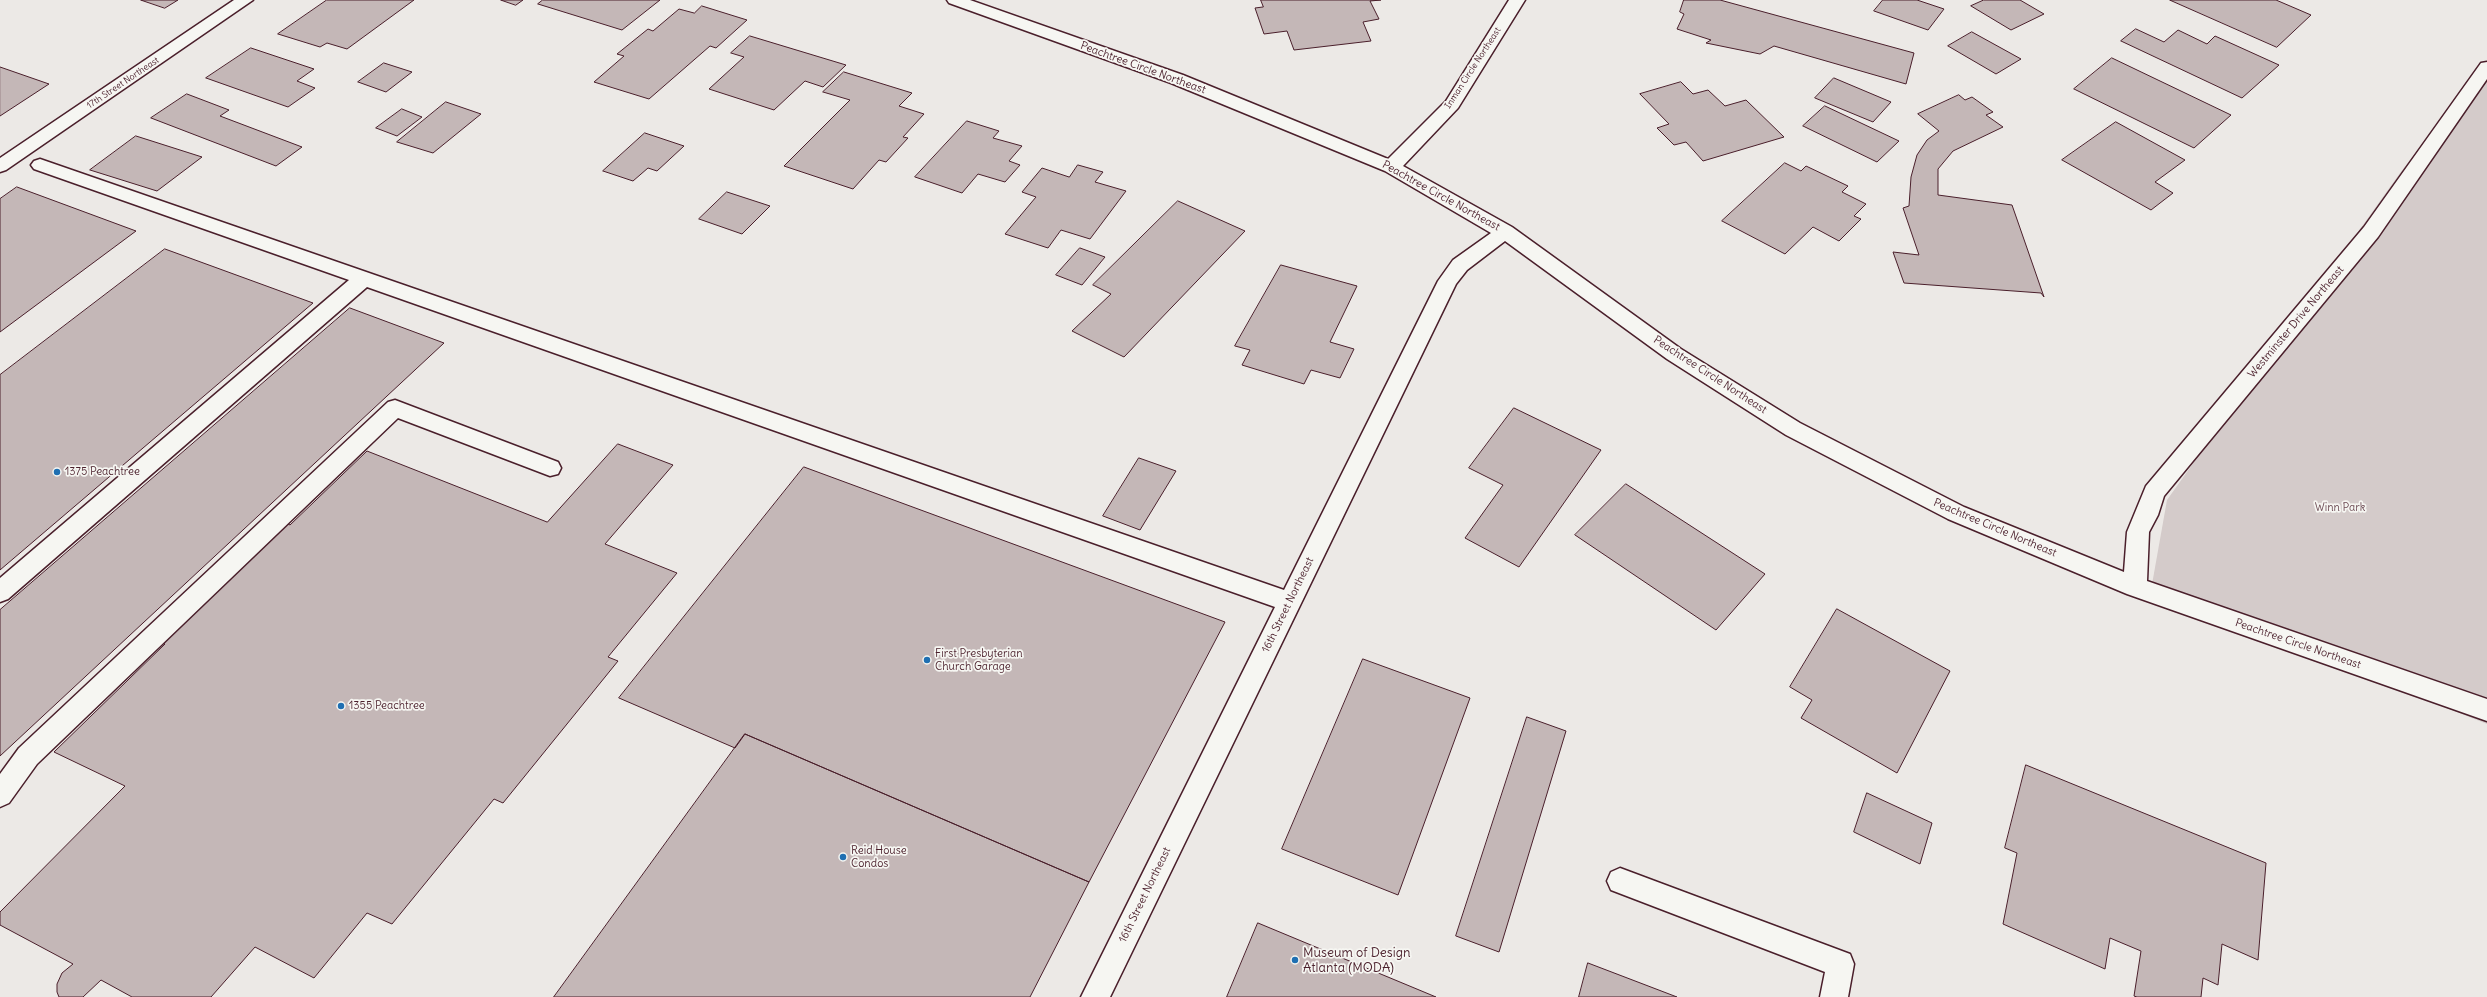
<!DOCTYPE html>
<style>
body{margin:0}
canvas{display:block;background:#ece9e6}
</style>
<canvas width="2487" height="997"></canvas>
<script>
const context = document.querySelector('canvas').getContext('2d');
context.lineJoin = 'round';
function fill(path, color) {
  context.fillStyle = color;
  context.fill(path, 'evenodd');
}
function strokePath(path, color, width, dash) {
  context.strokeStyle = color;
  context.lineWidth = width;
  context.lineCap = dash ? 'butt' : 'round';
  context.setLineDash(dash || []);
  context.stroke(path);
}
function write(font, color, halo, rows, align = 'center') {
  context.font = font + ' Delius,sans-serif';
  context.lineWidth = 3.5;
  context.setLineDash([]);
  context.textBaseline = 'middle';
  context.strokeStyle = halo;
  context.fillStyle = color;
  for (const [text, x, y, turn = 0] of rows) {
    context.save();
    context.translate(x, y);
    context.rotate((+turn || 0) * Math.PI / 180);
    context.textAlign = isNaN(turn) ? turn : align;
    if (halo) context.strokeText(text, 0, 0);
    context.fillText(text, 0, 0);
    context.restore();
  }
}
fill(new Path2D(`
 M2487,62V724L2151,590L2167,500L2400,173Z`), '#d4cbca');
const building = new Path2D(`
 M141,0H178L165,8Z
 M327,0H414L347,49L327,43L320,47L278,34Z
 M501,0H523L516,5Z
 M543,0H660L622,30L538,4Z
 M1261,0H1381L1370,1L1379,19L1363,22L1371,41L1294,50L1287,31L1264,34L1255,8L1263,7Z
 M1684,0H1720L1914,53L1906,84L1774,46L1760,54L1706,43L1711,40L1677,29L1684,14L1680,12Z
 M1883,0H1917L1944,9L1928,30L1874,11Z
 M1984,0H2020L2044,14L2011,30L1971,6Z
 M2170,0H2276L2311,15L2277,47Z
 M702,6L747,20L716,48L710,46L649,99L594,82L624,56L617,54L648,29L653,31L679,9L694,13Z
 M2136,29L2164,42L2178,30L2207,44L2215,36L2279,65L2242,98L2121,41Z
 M1972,32L2021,59L1996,74L1948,46Z
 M750,36L846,65L823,87L805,81L774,110L709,89L744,57L731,53Z
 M251,48L314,69L297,81L315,88L288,107L206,78Z
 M2112,58L2231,115L2194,148L2074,89Z
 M384,63L412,72L386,92L358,82Z
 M0,67L49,84L0,116Z
 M844,72L912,93L899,106L924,114L903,137L908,138L886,162L879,160L853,189L784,166L850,100L823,92Z
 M1834,78L1891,102L1873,122L1815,98Z
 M1681,82L1693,94L1708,90L1725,106L1746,100L1784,137L1703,161L1686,142L1674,145L1657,128L1669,124L1640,94Z
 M187,94L229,110L220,116L302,147L276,166L151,118Z
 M1959,95L1965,100L1972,97L1993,112L1986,115L2003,127L1953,151L1938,169V195L2012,205L2044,297L2041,293L1904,283L1893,252L1919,255L1903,208L1909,206L1911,177L1917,155L1927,140L1939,131L1918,114Z
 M446,102L481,114L433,153L397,142Z
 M1825,106L1899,141L1877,162L1803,126Z
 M402,109L422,117L397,136L376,128Z
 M967,121L999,131L993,138L1022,146L1009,161L1020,165L1005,182L978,174L962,193L915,177Z
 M2116,122L2185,160L2155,182L2173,193L2151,210L2062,160Z
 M645,133L684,146L657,171L648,168L633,181L603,171Z
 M136,136L202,157L157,191L90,170Z
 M1785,163L1801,171L1806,166L1848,186L1842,192L1866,204L1854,216L1861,219L1839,241L1813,227L1785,254L1722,221Z
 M1078,165L1103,172L1095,182L1126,191L1090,239L1061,230L1048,248L1005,234L1036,197L1022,192L1042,168L1069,177Z
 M17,187L136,231L0,332V199Z
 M727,192L770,206L742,234L699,219Z
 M1178,201L1245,231L1124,357L1072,331L1111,294L1093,285Z
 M1080,248L1105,257L1082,285L1056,275Z
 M165,249L313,303L0,570V375Z
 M1281,265L1357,286L1330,342L1354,349L1340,378L1311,370L1304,384L1242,365L1250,350L1235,346Z
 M350,308L444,343L0,756V610Z
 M1514,408L1601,450L1519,567L1465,538L1503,485L1469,468Z
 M618,444L673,465L605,544L677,573L608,657L618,661L503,803L494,799L392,924L367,913L314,978L255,947L211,997H132L101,980L83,997H59L57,992V984L62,973L73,964L0,925V912L125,786L54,752L165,644L158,641L283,521L290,525L367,451L547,522Z
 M1139,458L1176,471L1140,530L1103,516Z
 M804,467L1225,622L1089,882L745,734L735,748L619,698Z
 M1626,484L1765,574L1716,630L1575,535Z
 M1837,609L1950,671L1897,773L1801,718L1812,700L1790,687Z
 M1363,659L1470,698L1398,895L1282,849Z
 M1527,717L1566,731L1499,952L1456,936Z
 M745,734L1089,882L1030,997H554Z
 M2026,765L2266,863L2258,960L2222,944L2218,985L2203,978L2201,997H2137L2134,996L2141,951L2110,938L2105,969L2003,924L2017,853L2005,848Z
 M1867,793L1932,823L1920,864L1854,832Z
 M1258,923L1436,997H1227Z
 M1588,963L1677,997H1579Z`);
fill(building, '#c4b7b7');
strokePath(building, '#4a1f2b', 1);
const minor = new Path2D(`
 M234,0H253L6,170L0,172V158Z
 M947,0H970L1183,75L1388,159L1446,101L1509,0H1525L1458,108L1403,166L1512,227L1681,349L1800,423L1964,507L2124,572L2127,532L2146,486L2364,227L2481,63L2487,62V79L2378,237L2164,496L2158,515L2149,532L2147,581L2487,699V721L2127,594L1948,519L1786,435L1667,359L1505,241L1467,270L1456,284L1110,997H1081L1275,607L367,287L8,599L0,602V578L349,280L34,169L31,165L34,161L40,159L1284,590L1438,281L1453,260L1491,233L1385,171L1171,83L949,3Z
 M395,400L558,462L561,468L558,474L550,476L398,418L37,764L9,803L0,807V774L19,748L388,402Z
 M1620,868L1850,954L1854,964L1848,997H1820L1825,972L1611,890L1607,881L1611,872Z`);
strokePath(minor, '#4a1f2b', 3);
fill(minor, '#f6f6f2');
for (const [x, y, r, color] of [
 [57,472,4,"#1f6fb2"],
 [927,660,4,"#1f6fb2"],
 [341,706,4,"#1f6fb2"],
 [843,857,4,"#1f6fb2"],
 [1295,960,4,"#1f6fb2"]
]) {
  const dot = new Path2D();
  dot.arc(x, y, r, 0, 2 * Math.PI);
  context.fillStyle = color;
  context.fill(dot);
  strokePath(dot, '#f6f6f2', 1.5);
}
write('9px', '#4a1f2b', '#f6f6f2', [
 ["Inman Circle Northeast",1473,68,-57],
 ["17th Street Northeast",123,83,-34]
]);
write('11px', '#4a1f2b', '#f6f6f2', [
 ["Peachtree Circle Northeast",1143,68,20],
 ["Peachtree Circle Northeast",1441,196,29],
 ["Westminster Drive Northeast",2296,322,-50],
 ["Peachtree Circle Northeast",1710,375,33],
 ["Peachtree Circle Northeast",1995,528,23],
 ["16th Street Northeast",1288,605,-64],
 ["Peachtree Circle Northeast",2298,644,19],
 ["16th Street Northeast",1145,895,-64]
]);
write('11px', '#4a1f2b', '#f6f6f2', [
 ["1375 Peachtree",65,472],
 ["First Presbyterian",935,654],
 ["Church Garage",935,667],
 ["1355 Peachtree",349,706],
 ["Reid House",851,851],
 ["Condos",851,864]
], 'left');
write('11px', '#6c4a53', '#f6f6f2', [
 ["Winn Park",2340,508]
]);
write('13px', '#4a1f2b', '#f6f6f2', [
 ["Museum of Design",1303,953],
 ["Atlanta (MODA)",1303,968]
], 'left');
</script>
